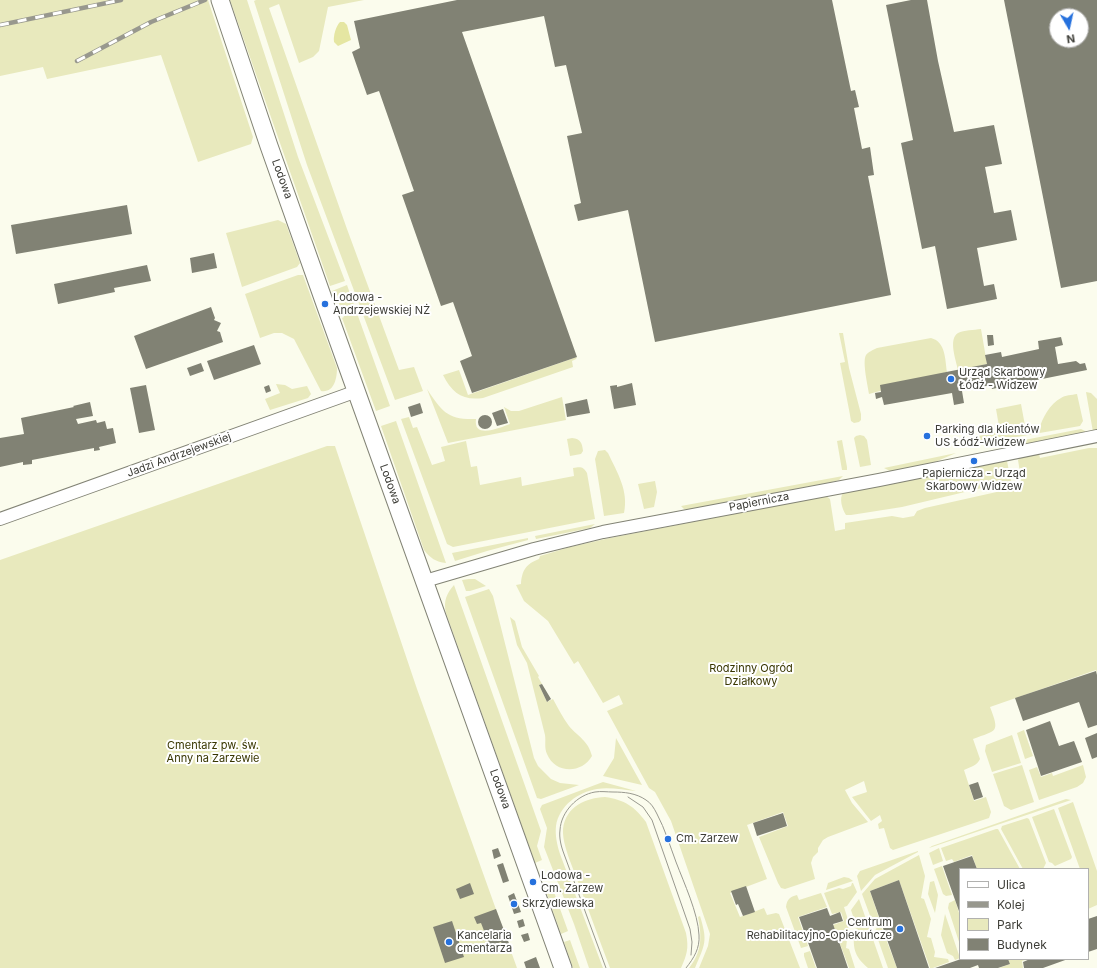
<!DOCTYPE html>
<meta charset="utf-8">
<style>
body{margin:0}
#map{position:relative;width:1097px;height:968px;overflow:hidden;background:#fbfced;font-family:Inter,sans-serif}
canvas{display:block}
.legend{position:absolute;left:959px;top:868px;width:130px;height:92px;box-sizing:border-box;background:#fff;border:1px solid #b1b1af;margin:0;padding:5px 7px;list-style:none;font-size:12px;color:#3d3d37}
.legend li{display:flex;align-items:center;gap:8px;height:20px}
.legend b{width:20px;border:1px solid #b1b1af}
.north{position:absolute;left:1049px;top:8px;width:40px;height:40px;box-sizing:border-box;background:#fff;border:1px solid #b1b1af;border-radius:50%;rotate:171deg;font-size:11px;font-weight:700;line-height:16px;text-align:center;color:#3d3d37}
.north::after{content:'';display:block;margin:auto;width:14px;height:18px;background:#2671dd;clip-path:polygon(50% 0,100% 100%,50% 72%,0 100%)}
</style>
<div id="map">
<canvas width="1097" height="968"></canvas>
<ul class="legend">
<li><b style="height:5px;background:#fff"></b>Ulica</li>
<li><b style="height:5px;background:#98988e"></b>Kolej</li>
<li><b style="height:11px;background:#e8e9bd"></b>Park</li>
<li><b style="height:11px;background:#818274"></b>Budynek</li>
</ul>
<div class="north">N</div>
</div>
<script>
const context = document.querySelector('canvas').getContext('2d');
context.lineJoin = 'round';
function fill(path, color) {
  context.fillStyle = color;
  context.fill(path, 'evenodd');
}
function strokePath(path, color, width, dash) {
  context.strokeStyle = color;
  context.lineWidth = width;
  context.lineCap = dash ? 'butt' : 'round';
  context.setLineDash(dash || []);
  context.stroke(path);
}
function write(font, color, halo, rows, align = 'center') {
  context.font = font + ' Inter,sans-serif';
  context.lineWidth = 4;
  context.setLineDash([]);
  context.textBaseline = 'middle';
  context.strokeStyle = halo;
  context.fillStyle = color;
  for (const [text, x, y, turn = 0] of rows) {
    context.save();
    context.translate(x, y);
    context.rotate((+turn || 0) * Math.PI / 180);
    context.textAlign = isNaN(turn) ? turn : align;
    if (halo) context.strokeText(text, 0, 0);
    context.fillText(text, 0, 0);
    context.restore();
  }
}
fill(new Path2D(`
 M0,0H208L253,137L251,144L198,162L161,55L47,79L43,67L0,76Z
 M230,0H247L298,157L345,281L330,286Z
 M256,0H364L328,7L319,51L313,57L299,63L279,4L269,8L347,229L399,370L414,367L423,391L395,400L307,165L254,1Z
 M278,220L286,224L300,263L297,267L242,287L226,233Z
 M298,275H303L337,368C337,379 334,393 321,391L294,339L282,333H274L260,338L245,294Z
 M347,285L390,406L376,411L342,318L344,317L339,303L343,302L340,295L334,296L332,291Z
 M981,329L987,364L958,370C956,360 948,339 958,333C964,330 974,330 981,329Z
 M839,333H843L849,368L861,414V420L859,422L854,423L851,421L850,415L840,363L845,362Z
 M931,338C946,342 945,360 947,372L869,394C868,386 862,362 866,355C868,352 873,350 877,348Z
 M577,357L576,359L572,361L573,367L483,398C463,401 452,393 443,375L459,370L468,395Z
 M276,384L285,385L292,389L307,386L311,394L308,398L270,410L265,399L280,393Z
 M427,389C442,412 448,420 476,419C473,440 501,427 510,424L504,407L511,411H519L562,397L566,420L448,443Z
 M1086,392L1091,393L1097,399V431L1093,432Z
 M1077,394L1083,421L1080,426L959,447L957,440L1000,432L996,409L1021,404L1026,431L1039,430C1042,418 1050,404 1061,398C1065,395 1072,395 1077,394Z
 M409,417L413,428L417,427L432,465L445,461L441,447L466,441L471,467L477,466L480,485L521,477L522,486L574,476L573,468C580,467 583,466 587,473L595,519L453,547L447,544L401,419Z
 M396,421L446,563C436,562 430,558 424,550L381,426Z
 M1081,429L1085,431V433L1018,446L988,447Z
 M860,435L864,436L867,440L871,465L860,467L854,438L856,436Z
 M572,438C581,439 582,443 583,451L581,454L570,456L567,439Z
 M842,440L847,467V470H842L837,441Z
 M327,446H335L417,689L517,968H0V560Z
 M1089,448H1097V673L1096,670L990,707C1000,733 997,730 973,739L980,759C977,766 970,767 964,770L974,801L986,797L991,812L989,818L893,850L890,848L884,828L879,829L878,824L882,821L880,815L871,821L852,797L867,792L864,781L845,790L852,803L868,822L828,837L823,840L818,848V852L813,857L811,863L815,879L785,889L781,888L778,883L759,837L788,826L783,812L747,825L767,879L730,893L740,917L764,908L767,915L776,913L779,914L800,968H699L708,946L710,934L671,821L655,792L649,788L607,711L623,704L619,695L603,703L578,661L574,664L548,621L524,601L516,585L521,584C522,570 526,564 539,559L540,556L570,547L610,538L826,496L830,499L835,531L845,529V523L892,516L903,518L914,516L917,511L925,508L1019,487L1022,485L1018,460L1020,458L1039,454L1040,458Z
 M605,450L608,453C617,472 629,491 624,513L604,516L595,459L598,451Z
 M956,453L935,462L892,472L884,468Z
 M1007,461L1011,481L902,507L851,515H846C842,509 839,498 843,493Z
 M843,476L839,480L832,482L691,509H684L681,506Z
 M655,481L657,492L654,507L644,509L638,484Z
 M595,524L590,528L536,539L535,536Z
 M528,538V540L487,551L455,561L452,553Z
 M469,579H475L486,586L470,591H466L462,580Z
 M454,585L541,831L537,846L542,860L535,863L446,613C443,601 447,593 454,585Z
 M489,589L493,596L534,758L538,766L551,779L560,783L579,785L541,799L537,798L465,597Z
 M510,617L515,621L522,647L539,676L538,677L542,684L539,685L547,702L553,699C558,708 563,718 569,726C578,737 588,740 592,756C582,774 555,774 547,754C544,748 546,741 545,735L527,663L517,645Z
 M1024,730L1033,756L1025,759L1017,733Z
 M1012,735L1021,763L992,772L985,751L986,745Z
 M616,738L642,785L603,776L614,758Z
 M1022,765L1034,802L1011,810L1004,806L993,774Z
 M1083,765L1086,777L1083,783L1077,787L1039,800L1029,770L1037,767L1041,777L1052,773L1053,776Z
 M603,782L636,791C623,790 610,787 597,789C578,792 559,806 556,826C555,835 557,845 560,854L603,968H589L574,924L544,847L547,828L540,809L542,805Z
 M605,797C625,800 634,806 646,822L686,933C689,949 687,954 681,968H610C599,939 589,911 578,882C573,867 562,845 563,829C566,806 586,798 605,797Z
 M1066,799L1071,800L929,848L932,846Z
 M1073,802L1097,871V905L1088,909V869H1080L1058,808Z
 M1054,809L1072,857L1071,859L1055,866L1052,863L1049,862L1032,817Z
 M1027,818L1029,819L1046,863L1043,869H1023L1001,829L1002,826Z
 M996,829H998L1020,869H977L972,855L954,862L952,859L946,861L941,848Z
 M939,848L943,861L933,865L929,853Z
 M918,851V852L875,875L861,891L857,876L860,871Z
 M919,855L925,876L921,898L924,899L931,919L927,937L931,938L935,952L934,957L948,959L949,962L933,968H930L899,880L870,891L880,921L874,923L872,921L862,894L875,879Z
 M942,866L952,895L946,896L943,894L934,869Z
 M844,877L849,878L853,881L826,890L828,883Z
 M934,881L938,895L935,913L928,894L930,882Z
 M852,883H853L857,892L847,906L844,907L849,923L846,948L849,949L855,968H849L833,925L844,921L841,912L832,914L824,893L839,888L843,889L851,886Z
 M554,892L568,931L561,934L547,894Z
 M821,893L827,907L798,917L808,946L801,948L786,907C787,899 790,897 797,895L799,900Z
 M859,899L883,968H868C854,956 852,947 855,929L857,928L851,910Z
 M955,900L960,916V945L948,908L949,903Z
 M945,914L960,958L955,960L953,956L947,953L941,935Z
 M700,916C708,942 705,944 695,968H689C702,952 702,937 698,917Z
 M881,926L897,968H888L875,931L877,927Z
 M570,940L580,968H573L564,942Z
 M810,951L816,968H808L804,956V953Z
 M1008,959H1028L1022,961L1023,968H999L1010,964Z`), '#e8e9bd');
fill(new Path2D(`
 M340,22H344L347,25L351,40L338,46L334,42C333,36 336,26 340,22Z`), '#e5e6a2');
fill(new Path2D(`
 M457,0H832L851,91L855,90L859,107L854,108L862,149L870,147L874,175L868,176L891,295L655,342L628,210L578,221L574,205L581,203L567,136L582,133L566,65L555,67L544,16L462,32L577,357L472,393L460,361L472,356L453,302L441,306L402,195L414,191L379,91L367,95L352,52L360,48L354,21Z
 M911,0H927L938,61L954,132L994,125L1002,164L985,167L994,213L1011,210L1017,240L977,248L984,286L994,284L997,299L947,309L935,246L922,249L901,143L913,140L886,5Z
 M1004,0H1097V281L1061,288ZM1057,16H1081V40H1057Z
 M127,205L132,234L16,254L11,225Z
 M214,253L217,268L192,273L190,258Z
 M147,265L151,281L114,288L115,292L58,304L54,284Z
 M211,307L215,318L214,320L221,323L217,331L220,332L223,342L146,369L134,336Z
 M987,335H993L994,345L988,346Z
 M1061,337L1063,345L1055,347L1058,364L1076,361L1080,364L1085,363L1087,370L992,389L991,385L962,391L964,403L954,405L952,393L884,405L882,397L876,399L875,393L881,392L880,385L987,364L985,355L1001,352L1002,357L1039,349L1038,341Z
 M254,345L261,364L214,380L207,361Z
 M201,363L204,371L190,376L187,368Z
 M632,383L636,405L614,409L610,386L617,385V387Z
 M146,385L155,430L139,433L130,388Z
 M269,385L271,391L266,393L264,387Z
 M587,399L590,413L567,417L565,404Z
 M90,402L93,416L76,419L78,424L96,420L97,423L105,421L107,429L113,428L116,443L99,447L100,450L94,451V448L32,460V464L23,465V462L0,467V438L24,434L21,418L74,407L73,406Z
 M420,403L423,413L411,417L408,407Z
 M503,409L508,423L497,426L492,413Z
 M478 422a7 7 0 1 1 14 0a7 7 0 1 1-14 0Z
 M1096,671L1097,675V725L1088,728L1079,702L1023,721L1015,698Z
 M542,684L551,699L547,702L539,685Z
 M1050,721L1059,746L1074,741L1082,762L1041,776L1026,730Z
 M1097,733V757L1092,759L1085,738Z
 M978,782L983,797L974,800L969,785Z
 M783,813L787,826L757,836L753,823Z
 M498,848L501,856L494,859L492,850Z
 M972,856L977,869H960V914L943,866Z
 M503,863L509,881L503,883L497,865Z
 M899,880L929,968H897L870,891Z
 M470,883L474,894L460,899L456,889Z
 M746,886L755,912L743,916L738,904L736,905L731,891Z
 M514,893L521,912L514,914L508,896Z
 M827,908L830,916L840,912L843,921L833,924L848,968H817L799,917Z
 M496,909L510,946L505,948V946H503L501,942L490,946L481,923L477,924L474,917Z
 M1097,916V949L1088,952V919Z
 M523,919L525,926L519,928L517,921Z
 M452,921L464,957L445,963L433,927Z
 M528,933L530,940L524,942L521,935Z
 M536,957L540,968H526L524,962Z
 M961,959H1008L1010,964L998,968H979L978,965L970,968H935Z
 M1030,959H1068L1043,968H1024L1023,962Z`), '#818274');
const street = new Path2D(`
 M0,519L357,391
 M425,581L534,549L603,532L879,480L1097,436`);
const secondary = new Path2D(`
 M220,0L269,146L325,304L563,968`);
strokePath(street, '#828375', 14);
strokePath(secondary, '#828375', 19);
strokePath(street, '#fff', 12);
strokePath(secondary, '#fff', 17);
strokePath(new Path2D(`
 M628,797L643,807L652,820L690,929L692,942L691,955
 M606,968L564,854C561,846 559,838 560,830C561,812 577,795 595,792C601,791 607,792 613,792C624,792 636,793 646,800C651,803 654,808 657,814C665,829 670,846 676,862C684,883 698,913 699,935C700,948 694,958 686,968`), '#98988e', 1);
const rail = new Path2D(`
 M0,25L121,0
 M77,61L151,22L205,0`);
strokePath(rail, '#98988e', 4.5);
strokePath(rail, '#fff', 3, [9]);
for (const [x, y, r, color] of [
 [325,304,4,"#2671dd"],
 [951,379,4,"#2671dd"],
 [927,436,4,"#2671dd"],
 [974,461,4,"#2671dd"],
 [668,839,4,"#2671dd"],
 [533,882,4,"#2671dd"],
 [514,904,4,"#2671dd"],
 [900,929,4,"#2671dd"],
 [449,942,4,"#2671dd"]
]) {
  const dot = new Path2D();
  dot.arc(x, y, r, 0, 2 * Math.PI);
  context.fillStyle = color;
  context.fill(dot);
  strokePath(dot, '#fff', 1.5);
}
write('11px', '#3d3d37', '#fff', [
 ["Lodowa",282,179,70],
 ["Jadzi Andrzejewskiej",179,455,-20],
 ["Lodowa",390,484,70],
 ["Papiernicza",759,502,-11],
 ["Lodowa",500,789,70]
]);
write('11px', '#3d3d37', '#fff', [
 ["Lodowa -",333,298],
 ["Andrzejewskiej NŻ",333,311],
 ["Urząd Skarbowy",959,373],
 ["Łódź - Widzew",959,386],
 ["Parking dla klientów",935,430],
 ["US Łódź-Widzew",935,443],
 ["Papiernicza - Urząd",974,474,"center"],
 ["Skarbowy Widzew",974,487,"center"],
 ["Cm. Zarzew",676,839],
 ["Lodowa -",541,876],
 ["Cm. Zarzew",541,889],
 ["Skrzydlewska",522,904],
 ["Centrum",892,923,"right"],
 ["Rehabilitacyjno-Opiekuńcze",892,936,"right"],
 ["Kancelaria",457,936],
 ["cmentarza",457,949]
], 'left');
write('11px', '#383600', '#fff', [
 ["Rodzinny Ogród",751,669],
 ["Działkowy",751,682],
 ["Cmentarz pw. św.",213,746],
 ["Anny na Zarzewie",213,759]
]);
</script>
